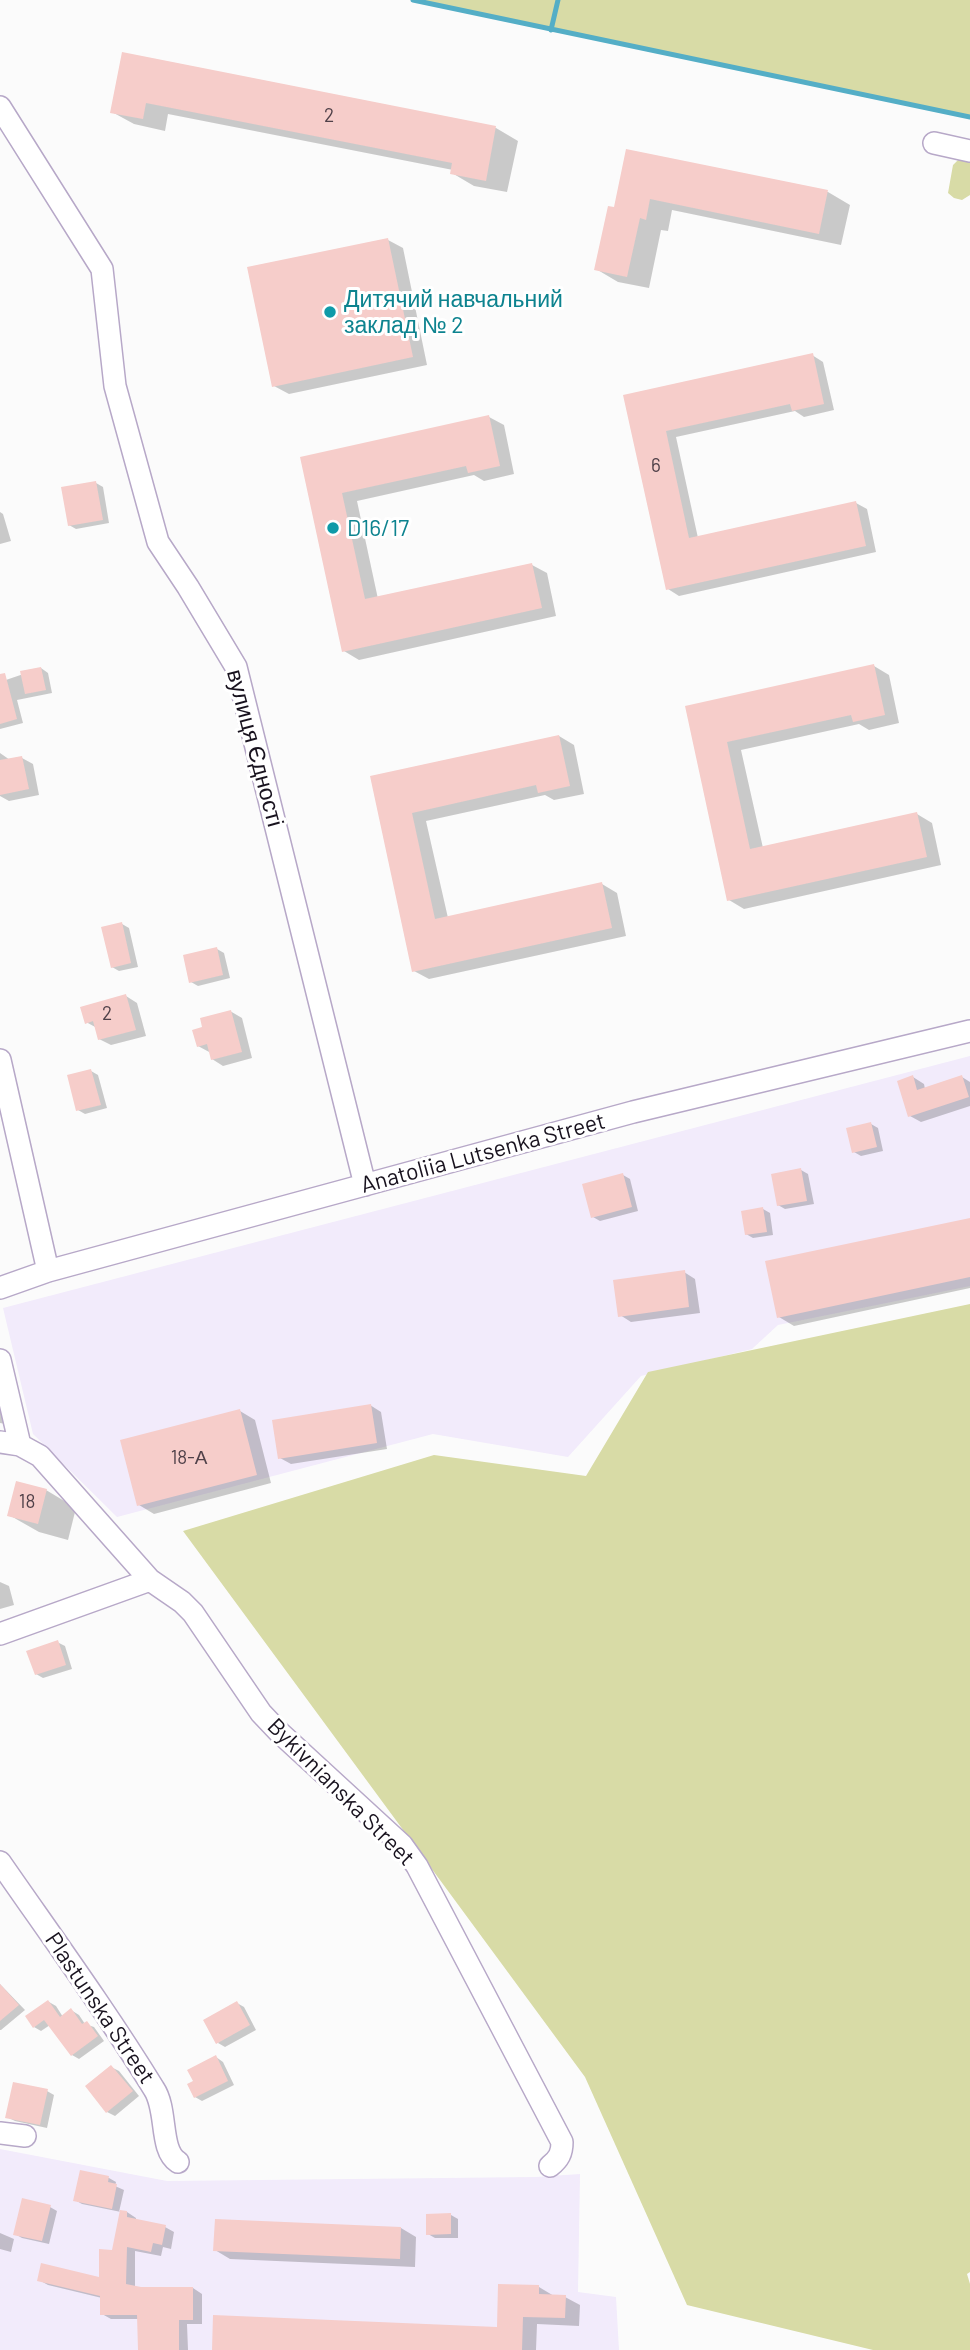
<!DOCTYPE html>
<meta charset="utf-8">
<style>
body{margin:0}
canvas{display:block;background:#fbfbfb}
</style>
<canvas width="970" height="2350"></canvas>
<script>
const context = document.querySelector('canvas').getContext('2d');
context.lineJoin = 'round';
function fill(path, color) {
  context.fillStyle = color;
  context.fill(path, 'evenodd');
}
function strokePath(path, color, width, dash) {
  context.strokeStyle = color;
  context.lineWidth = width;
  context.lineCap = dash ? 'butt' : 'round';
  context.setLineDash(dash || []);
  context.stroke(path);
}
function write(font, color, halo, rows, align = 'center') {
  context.font = font + ' Barlow,sans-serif';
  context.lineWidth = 6;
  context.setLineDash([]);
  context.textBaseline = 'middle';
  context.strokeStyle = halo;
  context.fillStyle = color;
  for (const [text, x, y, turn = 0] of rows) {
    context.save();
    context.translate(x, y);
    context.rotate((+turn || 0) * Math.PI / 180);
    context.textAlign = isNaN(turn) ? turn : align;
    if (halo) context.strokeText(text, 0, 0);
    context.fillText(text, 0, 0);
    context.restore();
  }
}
fill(new Path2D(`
 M970,1056V1286L778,1325L752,1349L641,1376L568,1457L433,1434L117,1517L33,1434L3,1308Z
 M0,2149L167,2181L536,2177L580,2174L578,2292L616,2297L619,2350H0Z`), '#f2ebfb');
fill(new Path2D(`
 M413,0H970V117Z
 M960,158L970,161V195L962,200L954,198L948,193L953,165Z
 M970,1304V2272L967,2274L970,2284V2350H873L687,2305L585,2077L183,1531L434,1455L586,1476L648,1372Z`), '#d8dba6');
fill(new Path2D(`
 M124,54L496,128L518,141L507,192L474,186L452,173L453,170L168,114L165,131L134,124L112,112Z
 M627,151L828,192L850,205L841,245L672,210L668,231L661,230L649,288L618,282L596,269L615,209Z
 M388,240L403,248L427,365L289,394L274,386Z
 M812,355L823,362L834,410L804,417L795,411L676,437L698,538L856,503L867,509L876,552L679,596L668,589L626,396Z
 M489,417L504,425L514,474L484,481L474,475L357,501L378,599L532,565L547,573L556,616L359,660L344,651L302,458Z
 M96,483L103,487L109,523L76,529L69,525Z
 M0,512L3,514L11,541L0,544Z
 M874,666L889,675L899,723L869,730L859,724L741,750L763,848L917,814L932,823L941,865L744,909L729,900L687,707Z
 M41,668L48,673L52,693L17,700L23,723L0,729V682Z
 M559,736L574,745L584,794L554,800L545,795L426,821L448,918L602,884L617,893L626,936L429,979L414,971L372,777Z
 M0,753L10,760L22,758L33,764L39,795L9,801L0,796Z
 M122,924L129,928L138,967L119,971L112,967Z
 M217,949L224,953L230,978L198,986L191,982Z
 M126,996L137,1003L146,1036L111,1045L99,1039L97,1028L86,1022Z
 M230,1011L242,1018L252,1058L223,1066L212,1059L211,1053L198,1046L204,1028Z
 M91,1071L98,1075L107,1108L85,1114L78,1110Z
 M913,1077L924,1084L925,1089L962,1077L970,1082V1106L921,1122L910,1116Z
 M871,1124L878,1128L883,1151L861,1156L854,1152Z
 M801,1170L808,1174L814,1204L785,1209L778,1205Z
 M623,1175L630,1179L638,1211L600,1221L593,1217Z
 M763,1209L770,1213L773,1235L753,1238L746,1234Z
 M970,1219V1288L794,1326L779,1317Z
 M684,1272L695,1279L700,1313L631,1322L620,1315Z
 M0,1399L6,1424L0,1423Z
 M370,1405L381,1412L387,1449L291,1464L280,1458Z
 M240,1411L255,1420L271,1483L154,1514L139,1505Z
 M46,1490L76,1508L68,1540L39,1532L9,1515Z
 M0,1582L9,1586L14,1605L0,1609Z
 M57,1642L65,1646L72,1669L43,1678L36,1674Z
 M0,1984L25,2010L1,2030H0Z
 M49,2002L56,2006L63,2017L71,2010L79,2015L85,2024L94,2027L104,2041L79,2059L72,2055L50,2025L41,2031L34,2027Z
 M237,2003L244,2007L256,2030L225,2047L218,2043Z
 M216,2057L223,2062L234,2085L202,2101L195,2097V2082Z
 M111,2067L119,2071L139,2096L115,2116L107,2112Z
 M47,2091L54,2095L47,2128L15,2121L7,2117Z
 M81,2172L109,2178L116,2182L115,2186L124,2190L119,2212H127L136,2218V2221L165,2227L174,2232L171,2249L163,2247L161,2256L135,2251V2288H193L202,2294V2324H187L188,2350H140L139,2319H111L102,2314V2298L48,2285L39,2280L100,2279L113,2251L121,2212L82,2204L75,2200Z
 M50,2207L57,2211L49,2244L22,2238L15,2234Z
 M451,2215L458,2219V2238H435L428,2234Z
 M401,2228L416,2237L415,2267L230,2259L215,2250Z
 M0,2233L14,2239L11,2252L0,2249Z
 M539,2287L554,2296L565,2297L580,2305L579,2326L537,2324L536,2350H213L498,2329Z`), '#0003');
strokePath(new Path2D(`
 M413,0L970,117
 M551,30L558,0`), '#54aec6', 5);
fill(new Path2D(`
 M122,52L496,126L486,181L450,174L452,163L146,103L143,119L110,113Z
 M626,149L828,190L819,234L650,199L646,220L640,218L627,277L594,270L608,206L614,207Z
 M388,238L413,357L272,387L247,267Z
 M813,353L824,404L792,411L790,404L666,431L689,538L856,501L866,546L666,590L623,395Z
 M489,415L500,466L468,473L466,466L342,493L365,599L532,563L542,608L342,652L300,457Z
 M96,481L103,520L68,526L61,487Z
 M874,664L885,715L853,722L851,715L727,742L750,849L917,812L927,857L727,901L685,706Z
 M41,667L46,690L25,694L20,671Z
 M5,673L17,719L0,724V674Z
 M559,735L570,786L538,793L536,785L412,813L435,919L602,882L612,928L412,972L370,776Z
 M22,756L29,789L0,795V760Z
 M122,922L131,963L111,968L101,927Z
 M217,947L223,975L189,983L183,955Z
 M126,994L136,1030L98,1040L93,1021L85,1024L80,1007Z
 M231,1010L242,1052L211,1060L207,1044L197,1047L192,1030L202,1027L200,1018Z
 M91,1069L101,1105L76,1111L67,1075Z
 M913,1075L917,1090L962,1075L969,1097L908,1117L897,1081Z
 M871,1122L877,1147L852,1153L846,1128Z
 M801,1168L807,1201L777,1206L771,1174Z
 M623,1173L632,1207L591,1218L582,1184Z
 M763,1207L767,1232L745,1235L741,1211Z
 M970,1218V1277L777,1318L765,1261Z
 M685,1270L689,1307L618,1317L613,1280Z
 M371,1404L377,1443L278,1459L272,1420Z
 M240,1409L257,1475L137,1506L120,1440Z
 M16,1481L47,1489L38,1524L7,1516Z
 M58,1640L66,1665L35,1675L26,1651Z
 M0,1984L19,2005L0,2021Z
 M48,2000L60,2017L71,2008L82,2024L87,2021L98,2036L71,2056L44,2020L33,2028L25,2016Z
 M237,2001L250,2025L216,2044L203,2020Z
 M216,2055L228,2081L194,2098L187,2084L193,2081L187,2070Z
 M111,2065L133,2091L106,2113L85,2086Z
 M13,2082L48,2089L40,2125L5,2118Z
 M80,2170L109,2176L108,2182L117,2184L112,2209L73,2201Z
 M22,2198L51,2205L42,2241L13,2235Z
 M120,2210L127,2211V2217L166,2225L162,2245L153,2243L151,2252L127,2247L126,2284L141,2287H193V2320H179V2350H138L137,2315H100V2296L37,2281L41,2263L99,2277V2249L112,2250Z
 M451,2213V2234L426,2235V2214Z
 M215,2219L401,2227L400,2259L213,2251Z
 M498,2284L539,2285V2294L566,2295L565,2318L523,2317L522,2350H212L213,2315L497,2327Z`), '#f6cdca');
const minor = new Path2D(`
 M0,107L102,269L115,386L158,542L188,587L236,667L365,1185
 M934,143L970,151
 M0,1060L48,1271
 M0,1288L48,1271L633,1112L970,1031
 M0,1360L20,1445
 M0,1442L20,1445L40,1456L150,1580L182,1602L193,1613L261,1713L279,1732L402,1845L417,1866L562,2142C562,2153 559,2159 550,2166
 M0,1634L150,1580
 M0,1862C52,1937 106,2011 154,2089C168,2110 159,2150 178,2162
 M0,2133L25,2136`);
strokePath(minor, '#b7a8c8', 24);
strokePath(minor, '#fff', 21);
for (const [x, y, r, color] of [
 [330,312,7,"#0f9aa8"],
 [333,528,7,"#0f9aa8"]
]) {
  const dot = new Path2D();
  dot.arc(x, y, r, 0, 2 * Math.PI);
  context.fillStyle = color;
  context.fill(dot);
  strokePath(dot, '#fff', 2.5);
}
write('19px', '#504149', null, [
 ["2",329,116],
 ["6",656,466],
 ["2",107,1014],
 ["18-А",189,1458],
 ["18",27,1502]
]);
write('23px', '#0d838f', '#fff', [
 ["Дитячий навчальний",344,299],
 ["заклад № 2",344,325],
 ["D16/17",347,528]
], 'left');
write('23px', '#18121e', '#fff', [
 ["вулиця Єдності",255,748,75],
 ["Anatoliia Lutsenka Street",483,1153,-15],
 ["Bykivnianska Street",341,1792,45],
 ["Plastunska Street",100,2008,56]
]);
</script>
